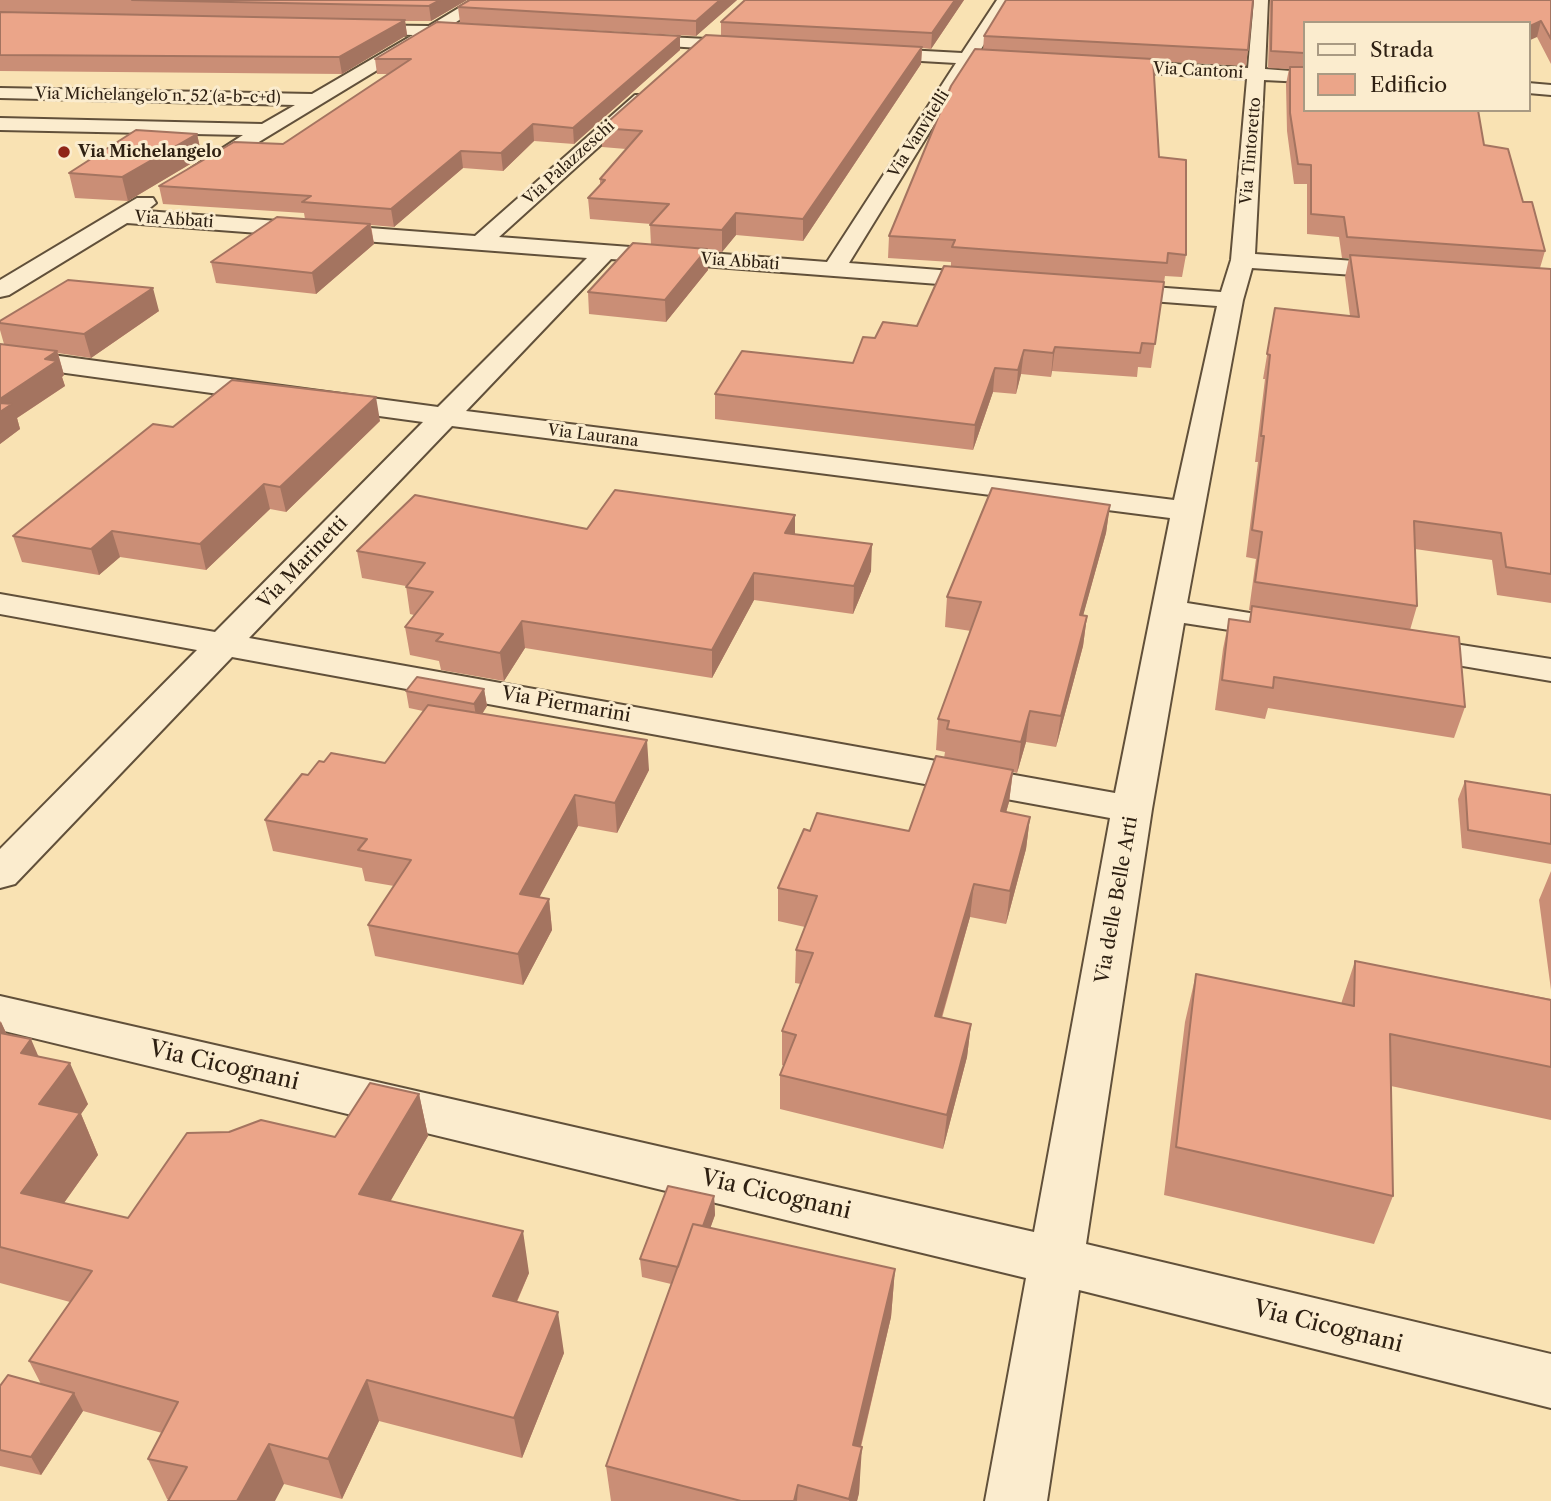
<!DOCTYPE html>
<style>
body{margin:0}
#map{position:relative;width:1551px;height:1501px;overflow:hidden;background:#f9e2b3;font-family:"Libre Caslon Text",serif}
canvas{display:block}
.legend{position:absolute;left:1303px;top:21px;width:228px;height:91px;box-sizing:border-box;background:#fbecce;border:2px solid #a99a83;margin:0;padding:9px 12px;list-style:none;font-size:21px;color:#2e2012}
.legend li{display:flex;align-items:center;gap:14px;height:35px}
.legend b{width:35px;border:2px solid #a99a83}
</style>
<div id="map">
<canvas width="1551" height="1501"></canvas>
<ul class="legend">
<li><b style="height:9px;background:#fbecce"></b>Strada</li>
<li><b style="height:19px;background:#eba589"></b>Edificio</li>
</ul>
</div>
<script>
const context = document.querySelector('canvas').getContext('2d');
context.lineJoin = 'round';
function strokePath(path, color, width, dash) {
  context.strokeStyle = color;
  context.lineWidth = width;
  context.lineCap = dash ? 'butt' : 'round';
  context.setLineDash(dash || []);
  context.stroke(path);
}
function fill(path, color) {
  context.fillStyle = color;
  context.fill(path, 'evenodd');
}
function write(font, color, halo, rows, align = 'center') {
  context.font = font + ' "Libre Caslon Text",serif';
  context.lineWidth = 6;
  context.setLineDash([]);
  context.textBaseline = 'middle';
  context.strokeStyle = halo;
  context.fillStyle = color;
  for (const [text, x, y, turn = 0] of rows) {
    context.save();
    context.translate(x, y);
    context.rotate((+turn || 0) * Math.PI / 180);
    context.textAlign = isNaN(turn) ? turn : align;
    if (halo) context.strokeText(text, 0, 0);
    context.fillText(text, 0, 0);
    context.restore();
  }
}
const minor = new Path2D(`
 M472,0H490L450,26L483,29L485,32L483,35H435L206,174H192L189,170L243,135L0,130V118L262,124L295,105L0,98V88L312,94L413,35L352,33L346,31L344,28L346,25L429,26Z
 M997,0H1011L978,54L1022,56L1030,61L1022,66L972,63L849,263L991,274L999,276L1003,281L999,286L991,288L611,259L466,411L1174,500L1217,306L1111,298L1102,296L1099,291L1102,286L1111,284L1221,292L1231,260L1247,79L1100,70L1091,65L1100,60L1248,68L1254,0H1268L1265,69L1304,72V82L1264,80L1255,254L1398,264L1406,266L1410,271L1406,276L1398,278L1252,268L1243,300L1187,603L1281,618L1293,621L1298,628L1293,635L1281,638L1184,623L1152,809L1086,1244L1551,1354V1408L1079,1290L1047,1501H985L1026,1278L0,1030V996L1034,1232L1110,818L232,657L15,884L0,888V849L197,650L0,614V594L215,632L423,422L0,364V348L438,407L587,258L127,223L9,295L0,297V280L137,198H153L156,203L146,211L475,236L635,95H647L650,99L647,103L499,237L827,262L956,63L869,58L861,53L869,48L962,53ZM452,426L1170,518L1115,793L249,638Z
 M628,35L746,41L754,46L746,51L622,43L620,40L622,37Z
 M1528,83L1551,85V95L1528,93Z
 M1410,637L1551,659V681L1398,655L1392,648L1398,641Z`);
strokePath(minor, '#61503a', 4);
fill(minor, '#fbecce');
fill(new Path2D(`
 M0,0H467L431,21H405L407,35L342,74L0,71Z
 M470,0H737L696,36L460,23L458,7Z
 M745,0H964L931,49L922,48L921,64L803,241L736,235L722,252L707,251L708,270L666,322L589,314L588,292L651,245L650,225L651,224L590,219L588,198L600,186V179L626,149L602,147L601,128L721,36V22Z
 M1270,0H1551V64L1537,37L1304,23V110L1484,145L1523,202L1545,251L1540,268L1551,269V603L1497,595L1492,560L1415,549L1417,606L1410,630L1465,707L1454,738L1268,708L1265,719L1215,710L1223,649L1229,619L1249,622L1251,610H1249L1256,559L1246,557L1258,462H1255L1265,379H1263L1275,308L1350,316L1345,277L1349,258H1342L1339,237L1307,234V184H1294L1287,131L1286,84L1289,69L1268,68Z
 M680,36V50L574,144L534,141L503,171L463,168L394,227L371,225L374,244L316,294L216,283L211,262L305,219L304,213L163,204L159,186L283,144L388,74H377L375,59Z
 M984,36L1248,50L1246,66L1153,61L1159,157L1186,255L1182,277L1165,276L1151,368L1138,367L1137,377L1052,371L1051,377L1021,374L1016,394L993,392L973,450L715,419V394L853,363L875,338L917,326L951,266V262L888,258L889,236L983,50Z
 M197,134L202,157L128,201L75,198L69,173Z
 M159,311L91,358L58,353L64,375L62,377L65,386L17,418L20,429L0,444V344H4L0,330V321Z
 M380,421L286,512L270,509L206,570L120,557L99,575L22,562L13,536L173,427Z
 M1110,505L1106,533L1083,615L1087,616L1083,646L1056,747L1026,742L1017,773L1013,772L1009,802L1006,812L1030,817L1026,849L1006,924L970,917L942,1018L971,1024L967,1057L943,1149L780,1109V1075L784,1066L782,1065V1031L801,984L795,983L796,950L805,927L778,921V888L810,831H909L944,758L945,752L936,750L938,719L971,631L945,627L947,597Z
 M587,529L795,534L871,571L853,614L754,600L712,678L525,648L504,681L441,670L439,661L410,655L405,627L414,615L410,614L406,586L362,578L357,551Z
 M484,689L487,706L482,714L649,770L617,833L578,826L539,897L549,899L552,930L523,985L375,956L368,925L394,886L365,881L362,868L273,851L265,820L308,775L385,763L423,711L409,708L406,691Z
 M1465,781L1551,795V864L1462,848L1458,799Z
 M1551,871V990L1539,900Z
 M1355,961L1551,999V1120L1391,1086L1393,1196L1374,1244L1164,1195L1185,1022L1196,974L1341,1004Z
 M0,1021L1,1022L7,1035L39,1056L88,1104L81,1114L98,1155L64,1203L128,1218L335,1137L419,1094L428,1136L390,1201L529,1273L517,1302L564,1353L522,1458L379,1421L342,1499L284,1484L169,1499H167L148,1459L162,1433L83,1411L41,1475L0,1466V1386L41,1384L29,1361L70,1302L0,1283Z
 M714,1196L715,1215L710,1228L895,1269L891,1317L861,1447L859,1493L857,1501H611L606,1466L671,1284L642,1277L640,1259Z`), '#ca8e76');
fill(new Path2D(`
 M440,0H467L431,21L429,6Z
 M720,0H737L696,36V21Z
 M955,0H964L931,49L932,33Z
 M405,20L407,35L342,74L339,57Z
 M1541,21L1537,37L1528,41V27Z
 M680,36V50L574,144L573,128Z
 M922,47L921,64L803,241V219Z
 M533,124L534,141L503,171L501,153Z
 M197,134L202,157L128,201L122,177Z
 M461,151L463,168L394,227L391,209Z
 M736,213V235L722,252V230Z
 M370,224L374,244L316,294L312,273Z
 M707,249L708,270L666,322L665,300Z
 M153,288L159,311L91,358L84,334Z
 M1055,347L1052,371L1051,377L1053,353Z
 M1024,350L1021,374L1016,394L1018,370Z
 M57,351L64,375L62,377L65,386L17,418L20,429L0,444V399L45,359Z
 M995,368L993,392L973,450L975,425Z
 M376,397L380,421L286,512L280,487Z
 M264,484L270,509L206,570L200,544Z
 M1110,505L1106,533L1075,645L1080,615Z
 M795,515V541L785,533Z
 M112,531L120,557L99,575L91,549Z
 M872,544L871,571L853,614L854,586Z
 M754,573V600L712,678V650Z
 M1087,616L1083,646L1056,747L1061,716Z
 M522,621L525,648L504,681L500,653Z
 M484,689L487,706L477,722L474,704Z
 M1030,711L1026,742L1017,773L1021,742Z
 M647,740L649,770L617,833L615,803Z
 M1013,770L1009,802L997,844L1001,811Z
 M575,795L578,826L525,924L520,894Z
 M1030,817L1026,849L1006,924L1010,891Z
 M974,884L970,917L932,1050L935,1016Z
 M549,899L552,930L523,985L518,954Z
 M1,1022L20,1063L0,1047V1023Z
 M971,1024L967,1057L943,1149L947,1115Z
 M31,1039L49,1081L21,1053Z
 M70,1063L88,1104L81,1114L98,1155L41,1235L21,1193L39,1104Z
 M419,1094L428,1136L371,1235L359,1194Z
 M714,1196L715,1215L689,1288L688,1269Z
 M523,1231L529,1273L501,1337L493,1296Z
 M895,1269L891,1317L850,1491L853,1445Z
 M558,1312L564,1353L522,1458L514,1418Z
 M367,1380L379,1421L342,1499L328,1459Z
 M74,1393L83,1411L41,1475L31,1457Z
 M269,1444L284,1484L275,1501H237Z
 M862,1447L859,1493L857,1501H849Z
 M798,1485L797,1501H794Z`), '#a47460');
const building = new Path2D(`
 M132,0H440L429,6Z
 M470,0H720L696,21L458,7Z
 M745,0H955L932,33L721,22Z
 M1006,0H1253L1248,50L984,36Z
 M1272,0H1551V39L1541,21L1528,27V23H1304V53L1271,51Z
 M0,12L405,20L339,57L0,55Z
 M437,22L680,36L573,128L533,124L501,153L461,151L391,209L302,202L311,196L159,186L234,142L283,144L411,59H375Z
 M706,35L922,47L803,219L736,213L722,230L650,225L669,204L588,198L605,180L600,179L642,131L601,128Z
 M975,49L1153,59L1159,157L1186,160V255L1168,253L1167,263L952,247L955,240L889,236L951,86Z
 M1290,67H1304V110H1478L1484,145L1508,149L1523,202H1532L1545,251L1347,237L1344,217L1311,214V165L1298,164L1290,113Z
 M136,130L197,134L122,177L69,173Z
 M277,217L370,224L312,273L211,262Z
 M633,243L707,249L665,300L588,292Z
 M1350,255L1551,269V574L1506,567L1501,533L1414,521L1417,606L1255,582L1262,532L1252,530L1264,436H1261L1270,355L1267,354L1275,308L1359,317Z
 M944,266L1164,282L1155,344L1142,343L1140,353L1055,347L1053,353L1024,350L1018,370L995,368L975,425L715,394L742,351L853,363L863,337L875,338L883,322L917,326Z
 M68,280L153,288L84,334L0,323V321Z
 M0,344L57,351L45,359L57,361L0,399Z
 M232,380L376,397L280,487L264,484L200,544L112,531L91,549L13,536L153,424L173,427Z
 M0,403L12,404L0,412Z
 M992,488L1110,505L1080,615L1087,616L1061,716L1030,711L1021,742L947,729L949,721L938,719L981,602L947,597Z
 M615,490L795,515L785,533L872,544L854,586L754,573L712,650L522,621L500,653L436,641L443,634L405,627L433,592L406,587L425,563L357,551L415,495L587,529Z
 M1252,606L1459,637L1465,707L1274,677L1273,688L1222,680L1229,619L1250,622Z
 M417,677L484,689L474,704L406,691Z
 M428,705L647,740L615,803L575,795L520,894L549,899L518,954L368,925L411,860L358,850L367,839L265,820L302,774L308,775L319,761L324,762L331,753L385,763Z
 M936,756L1013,770L1001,811L1030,817L1010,891L974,884L935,1016L971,1024L947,1115L780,1075L796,1035L782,1031L813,953L796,950L817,896L778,888L804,829L810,831L817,813L909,831Z
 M1465,781L1551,795V844L1468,830Z
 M1355,961L1551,1000V1067L1390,1034L1393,1196L1176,1147L1196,974L1354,1006Z
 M0,1033L31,1039L21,1053L70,1063L39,1104L80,1113L21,1193L128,1218L187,1133L229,1132L261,1120L335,1137L370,1083L419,1094L359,1194L523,1231L493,1296L558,1312L514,1418L367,1380L328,1459L269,1444L237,1501H168L187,1467L148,1459L178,1402L29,1361L92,1271L0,1247Z
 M668,1186L714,1196L703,1226L693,1224L678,1267L640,1259Z
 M693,1224L895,1269L853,1445L862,1447L849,1499L798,1485L794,1501H741L606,1466Z
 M8,1375L74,1393L31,1457L0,1450V1386Z`);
fill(building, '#eba589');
strokePath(building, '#a47460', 2);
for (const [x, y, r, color] of [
 [64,152,7,"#8f2418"]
]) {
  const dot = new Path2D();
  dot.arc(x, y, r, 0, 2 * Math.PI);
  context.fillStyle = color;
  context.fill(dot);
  strokePath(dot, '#fbecce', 2.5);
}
write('16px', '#2e2012', '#fbecce', [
 ["Via Cantoni",1198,71,3],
 ["Via Michelangelo n. 52 (a-b-c+d)",158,96,1],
 ["Via Vanvitelli",919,134,-58],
 ["Via Tintoretto",1251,151,-85],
 ["Via Palazzeschi",569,163,-42],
 ["Via Abbati",174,220,4],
 ["Via Abbati",740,262,4],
 ["Via Laurana",593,436,7]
]);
write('bold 16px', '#2e2012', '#fbecce', [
 ["Via Michelangelo",78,152]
], 'left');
write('19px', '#2e2012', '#fbecce', [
 ["Via Marinetti",303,563,-46],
 ["Via Piermarini",566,705,10],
 ["Via delle Belle Arti",1117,900,-80]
]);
write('23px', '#2e2012', '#fbecce', [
 ["Via Cicognani",224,1066,13],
 ["Via Cicognani",776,1195,13],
 ["Via Cicognani",1328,1327,14]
]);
</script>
